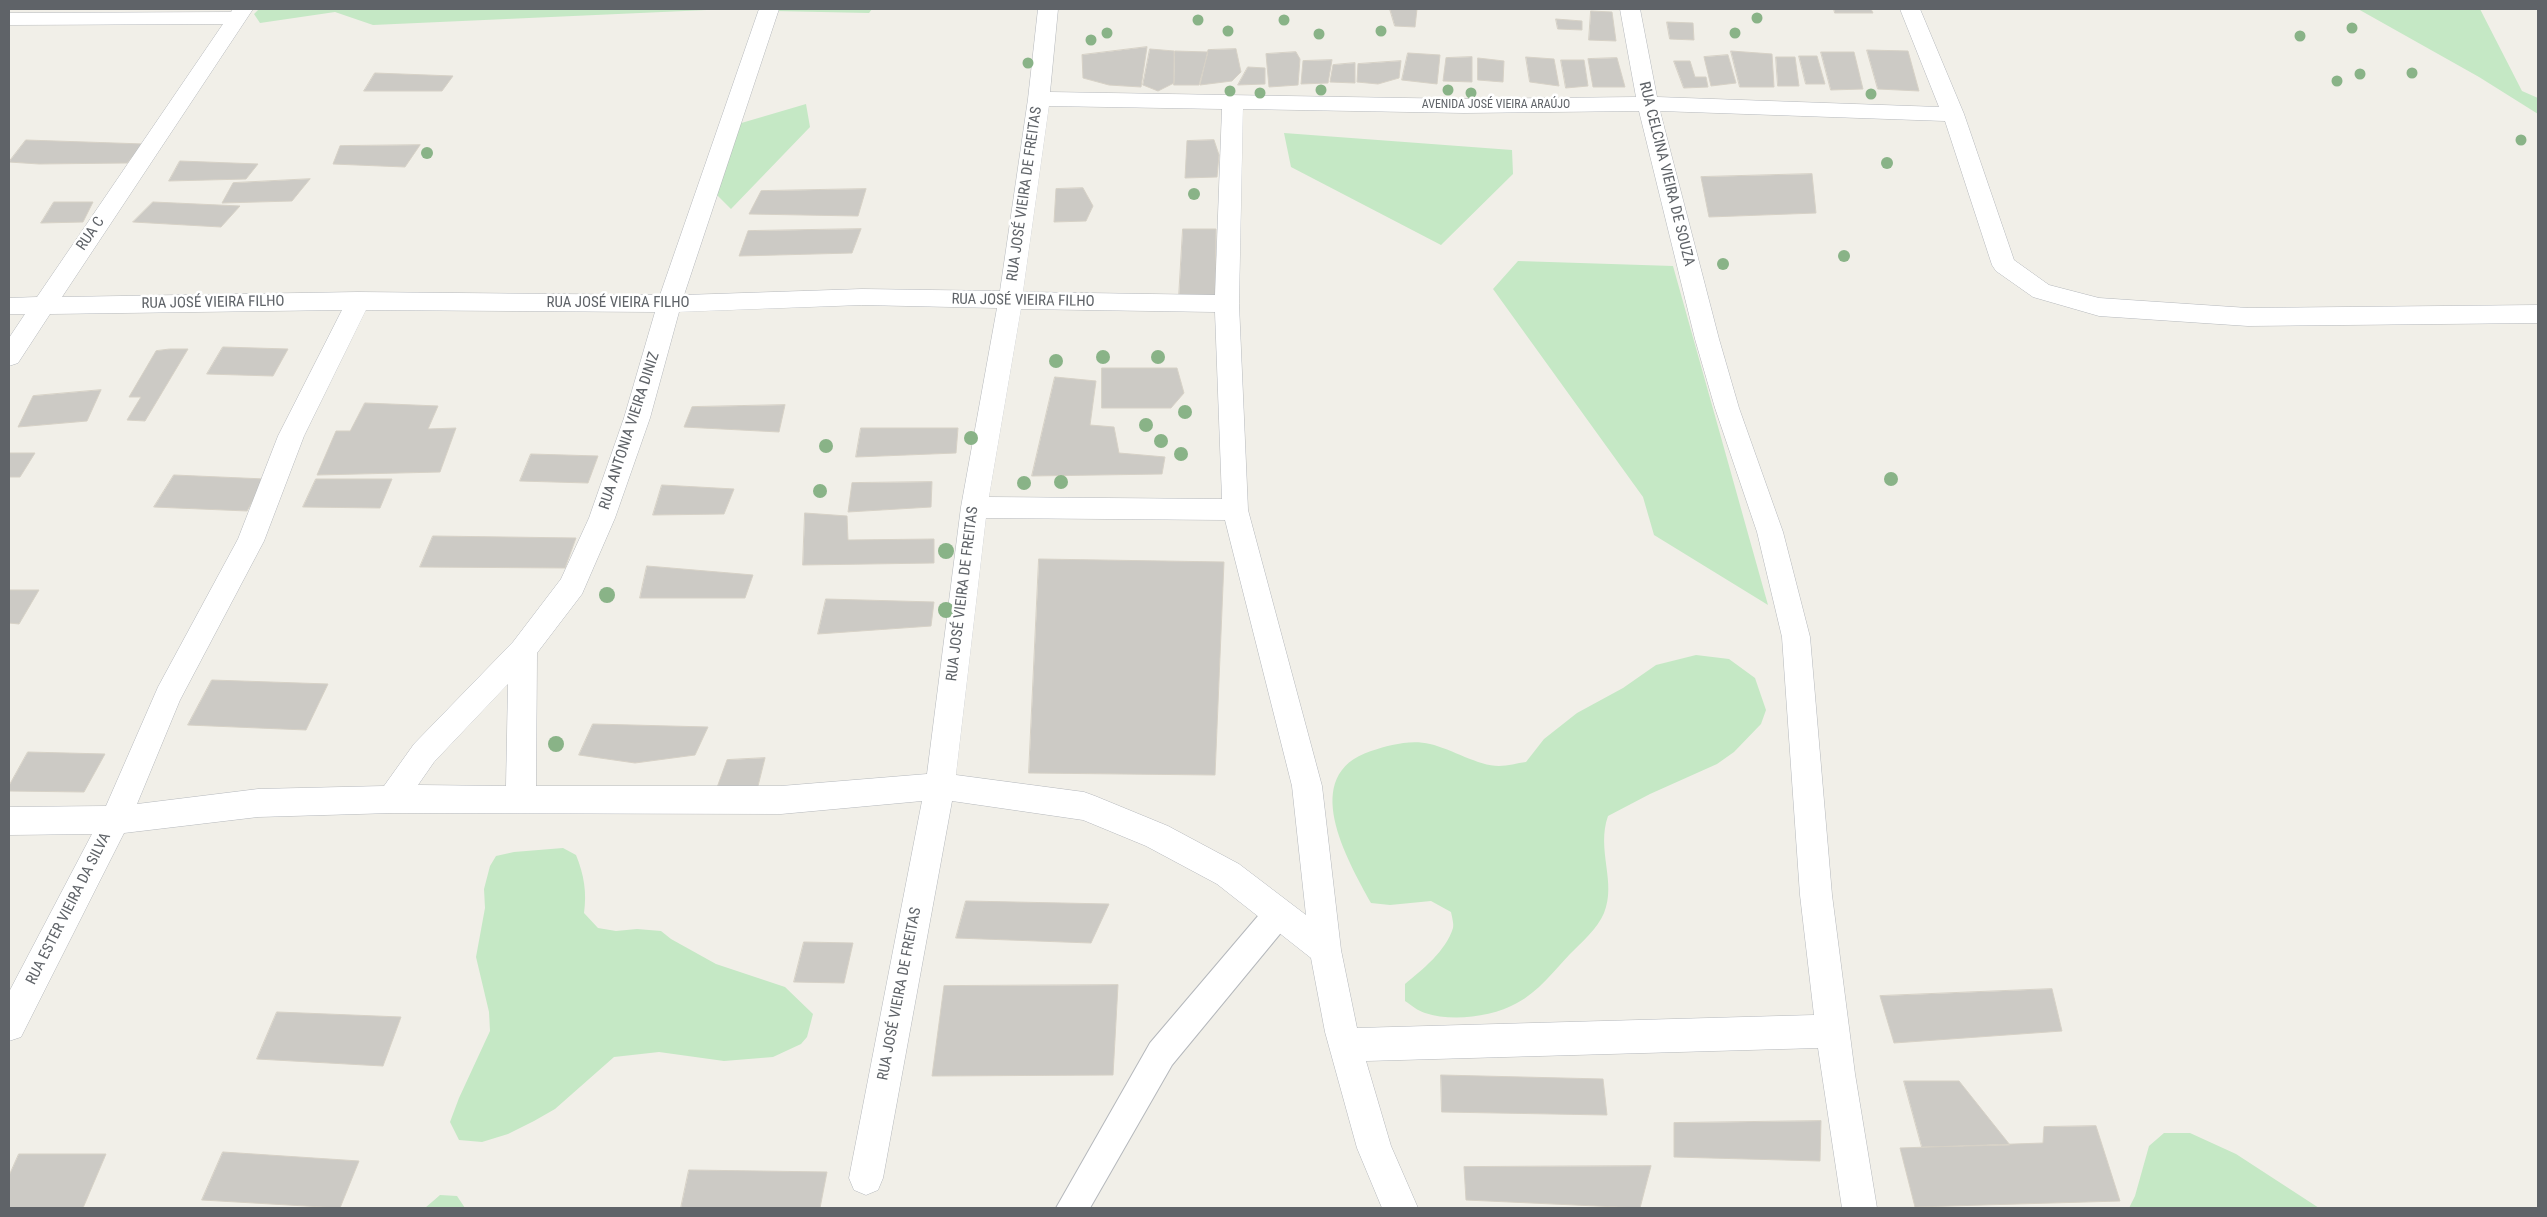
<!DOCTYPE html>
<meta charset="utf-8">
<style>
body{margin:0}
#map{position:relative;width:2547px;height:1217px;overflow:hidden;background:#f1efe8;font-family:"Roboto Condensed",sans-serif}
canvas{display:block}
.frame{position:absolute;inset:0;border:10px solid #5f6368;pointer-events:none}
</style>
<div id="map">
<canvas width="2547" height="1217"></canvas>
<div class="frame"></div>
</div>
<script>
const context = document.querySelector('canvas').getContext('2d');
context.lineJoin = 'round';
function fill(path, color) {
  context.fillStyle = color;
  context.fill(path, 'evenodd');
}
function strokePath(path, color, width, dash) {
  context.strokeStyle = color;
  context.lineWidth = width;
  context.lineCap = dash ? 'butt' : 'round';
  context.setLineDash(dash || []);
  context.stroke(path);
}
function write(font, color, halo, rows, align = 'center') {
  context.font = font + ' "Roboto Condensed",sans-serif';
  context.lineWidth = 5;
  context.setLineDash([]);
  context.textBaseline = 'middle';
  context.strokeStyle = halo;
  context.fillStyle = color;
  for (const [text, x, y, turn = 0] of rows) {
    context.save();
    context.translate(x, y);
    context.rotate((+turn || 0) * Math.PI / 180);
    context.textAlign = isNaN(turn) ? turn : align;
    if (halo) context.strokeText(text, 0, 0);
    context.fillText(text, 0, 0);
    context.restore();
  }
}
fill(new Path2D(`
 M259,9H729L373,25L335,12L260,23L254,14Z
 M775,9H872L869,13L774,11Z
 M2358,9H2480L2522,91L2538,98V114L2479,77Z
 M806,104L810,127L731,209L716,194L738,124Z
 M1284,133L1512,150L1513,174L1441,245L1291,167Z
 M1518,261L1673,266L1768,605L1654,535L1643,497L1493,289Z
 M1696,655L1729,659L1755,678L1766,710L1761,724L1734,752L1717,764L1650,794L1608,816C1596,850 1617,882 1604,913C1598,928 1581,943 1570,954C1554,971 1538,992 1517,1003C1492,1017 1452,1022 1425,1013C1418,1011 1411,1005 1405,1001V984C1422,970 1446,951 1453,928C1454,924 1452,917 1451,912L1431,901L1390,905L1371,903C1347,859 1298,775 1371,751C1389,745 1411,739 1430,744C1452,749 1478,766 1499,766C1508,766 1517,763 1526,762L1544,739L1577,713L1623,688L1656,665Z
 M563,848L576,855C584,875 587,892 584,913L598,928L616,931L637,929L661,931L671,939L716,964L785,987L813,1014L807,1037L801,1044L773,1057L724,1061L659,1052L614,1057L555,1109L534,1121L508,1134L482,1142L459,1140L450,1122L459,1098L490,1031L489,1012L476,957L485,908L484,889L490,866L496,856L514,852Z
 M2164,1133H2190L2236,1154L2319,1208H2129L2135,1196L2149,1146Z
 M440,1195L457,1196L465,1208H425Z`), '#c5e8c5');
const building = new Path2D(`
 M1390,9H1417L1415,27L1395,26Z
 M1834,9H1871L1873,13H1835Z
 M1591,11L1612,12L1616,41L1589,40Z
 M1556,19L1582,21V30L1558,29Z
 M1667,22L1693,23L1694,40L1670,39Z
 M1147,47L1141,87L1109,85L1083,78L1082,55Z
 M1150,49L1174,51V83L1158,91L1143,85Z
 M1236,49L1241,72L1232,81L1200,85L1208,50Z
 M1867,50L1908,51L1919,91L1878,89Z
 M1175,51L1208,52L1199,85H1174Z
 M1731,51L1772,54L1774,87H1740Z
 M1296,52L1300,59L1298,85L1269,87L1266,54Z
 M1821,52H1854L1863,89L1831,90Z
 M1408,53L1440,55L1437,84L1402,80Z
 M1728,55L1736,83L1711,86L1704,57Z
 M1799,56H1817L1825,84H1806Z
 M1472,57V82L1443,81L1446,58Z
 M1526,57L1554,59L1559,86L1530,82Z
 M1776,57H1795L1799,86H1778Z
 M1478,58L1504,61L1503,82L1478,80Z
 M1617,58L1625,87H1593L1588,59Z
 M1332,60L1328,83L1301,84L1303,61Z
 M1561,60H1584L1588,86L1566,88Z
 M1401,61L1399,78L1378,84L1357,82L1358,64Z
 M1674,61H1690L1695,77H1706L1708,87L1684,88Z
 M1355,63V83L1330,82L1333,65Z
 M1248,67L1265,68V84L1238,85Z
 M375,73L453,76L442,91H364Z
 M26,140L144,144L127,163L39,164L9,162Z
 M1214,140L1219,155L1217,177L1185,178L1187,141Z
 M420,145L405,167L333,164L340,146Z
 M180,161L258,164L246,179L169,181Z
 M1812,174L1816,213L1709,217L1701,177Z
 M310,179L292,201L222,203L233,183Z
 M1083,188L1093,206L1086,221L1054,222L1056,189Z
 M866,189L858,216L749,214L761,191Z
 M54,202H93L83,222L41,223Z
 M153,202L240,206L221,227L133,222Z
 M861,229L852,253L739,256L748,231Z
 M1183,229H1216L1215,300L1179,297Z
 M223,347L288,349L273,376L207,374Z
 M170,349H188L145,421L127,420L141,397H129L156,351Z
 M1102,368H1177L1184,393L1171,408H1102Z
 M1055,377L1096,381L1090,425L1114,427L1119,453L1165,457L1162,474L1032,476Z
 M101,390L87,421L18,427L33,396Z
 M365,403L438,406L428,429L456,428L440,472L317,475L336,431H350Z
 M785,405L779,432L684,427L692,407Z
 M861,428H958L956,453L856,457Z
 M9,453H35L20,477H9Z
 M531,454L598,456L588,483L520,481Z
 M174,475L265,479L247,511L154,507Z
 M316,479H392L380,508L303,507Z
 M932,482L931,507L848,512L852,483Z
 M662,485L734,489L724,514L653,515Z
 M805,513L847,516L848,540L934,539V563L803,565Z
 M433,536L576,538L565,568L420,567Z
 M1039,559L1224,562L1215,775L1029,773Z
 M647,566L753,575L745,598H640Z
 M9,590H39L19,624L9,623Z
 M826,599L934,602L931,626L818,634Z
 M212,680L328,684L306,730L188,725Z
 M593,724L708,727L695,755L635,763L579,755Z
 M28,752L105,754L84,792L9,791V786Z
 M765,758L756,794L715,793L727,760Z
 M966,901L1109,904L1091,943L956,938Z
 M804,942L853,943L844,983L794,982Z
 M1118,985L1113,1075L932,1076L944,986Z
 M2052,989L2062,1031L1894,1043L1880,996Z
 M277,1012L401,1017L383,1066L257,1059Z
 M1441,1075L1603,1079L1607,1115L1442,1112Z
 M1904,1081H1959L2010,1145L1922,1147Z
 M1821,1121L1820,1161L1674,1157V1123Z
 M2096,1126L2120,1201L1915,1207L1900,1148L2043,1143L2044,1127Z
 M223,1152L359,1161L340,1208L202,1200Z
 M19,1154H106L83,1208H9V1176Z
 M1651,1166L1640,1208L1466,1200L1464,1167Z
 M689,1170L827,1172L820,1208H681Z`);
fill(building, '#cccac5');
strokePath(building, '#d6d1c6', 1);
const lane = new Path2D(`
 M1279,899L1289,903L1293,913L1289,923L1172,1065L1090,1208H1056L1150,1043L1269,903Z`);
const street = new Path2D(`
 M233,9H253L62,297L358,292L660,295L759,9H779L684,295L862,289L1000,291L1028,99L1038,9H1058L1050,92L1464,99L1636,97L1620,9H1640L1657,97L1939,107L1900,9H1920L1964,114L2014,260L2049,285L2099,298L2248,308L2538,305V323L2248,326L2099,316L2033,297L1996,271L1992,265L1945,121L1660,111L1719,339L1739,408L1783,532L1810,637L1832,895L1855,1074L1877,1208H1842L1818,1048L1366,1061L1391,1146L1418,1208H1382L1357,1148L1325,1032L1311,958L1217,884L1146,846L1083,820L952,801L883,1178L878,1190L866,1195L854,1190L849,1178L922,801L781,814L392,813L258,817L124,833L21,1037L9,1041V992L92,834L9,835V807L106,806L158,687L238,539L278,436L342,310L50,314L18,363L9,366V338L25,314H9V298L37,297L223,24L9,25V13L231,12ZM1049,106L1222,109L1215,295L1023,292ZM1243,109L1464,113L1639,111L1695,339L1715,408L1757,532L1782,637L1800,895L1814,1015L1357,1028L1341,950L1322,786L1248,510L1239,304ZM862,305L997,308L961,507L927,774L781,786H536L537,653L582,594L615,518L650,418L679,312ZM1021,309L1215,312L1222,499L989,497ZM366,310L655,312L624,418L589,518L561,579L513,642L414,744L384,786L258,789L137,804L180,700L264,541L304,436ZM986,518L1225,520L1292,786L1306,915L1239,864L1168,826L1095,796L1084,792L956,775ZM508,684L506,786L418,785L434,762Z`);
strokePath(lane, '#b5b8bc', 2);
strokePath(street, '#b5b8bc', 1);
fill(lane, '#fff');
fill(street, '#fff');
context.fillStyle = '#89b387';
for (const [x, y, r] of [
 [1757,18,5.5],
 [1198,20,5.5],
 [1284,20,5.5],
 [2352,28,5.5],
 [1228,31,5.5],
 [1381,31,5.5],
 [1107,33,5.5],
 [1735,33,5.5],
 [1319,34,5.5],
 [2300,36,5.5],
 [1091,40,5.5],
 [1028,63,5.5],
 [2412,73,5.5],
 [2360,74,5.5],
 [2337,81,5.5],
 [1321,90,5.5],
 [1448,90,5.5],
 [1230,91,5.5],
 [1260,93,5.5],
 [1471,93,5.5],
 [1871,94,5.5],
 [2521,140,5.5],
 [427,153,6],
 [1887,163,6],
 [1194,194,6],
 [1844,256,6],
 [1723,264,6],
 [1103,357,7],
 [1158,357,7],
 [1056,361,7],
 [1185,412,7],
 [1146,425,7],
 [971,438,7],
 [1161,441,7],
 [826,446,7],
 [1181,454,7],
 [1891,479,7],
 [1061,482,7],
 [1024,483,7],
 [820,491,7],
 [946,551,8],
 [607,595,8],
 [946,610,8],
 [556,744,8]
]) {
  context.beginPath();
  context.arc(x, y, r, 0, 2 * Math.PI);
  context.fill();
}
write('12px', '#5f6368', '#fff', [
 ["AVENIDA JOSÉ VIEIRA ARAÚJO",1496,105]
]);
write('15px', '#5f6368', '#fff', [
 ["RUA CELCINA VIEIRA DE SOUZA",1666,174,76],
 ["RUA JOSÉ VIEIRA DE FREITAS",1025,194,-82],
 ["RUA C",91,234,-56],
 ["RUA JOSÉ VIEIRA FILHO",1023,301,1],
 ["RUA JOSÉ VIEIRA FILHO",213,303,-1],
 ["RUA JOSÉ VIEIRA FILHO",618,303],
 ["RUA ANTONIA VIEIRA DINIZ",630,431,-72],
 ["RUA JOSÉ VIEIRA DE FREITAS",963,594,-83],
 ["RUA ESTER VIEIRA DA SILVA",69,909,-63],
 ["RUA JOSÉ VIEIRA DE FREITAS",900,994,-79]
]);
</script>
